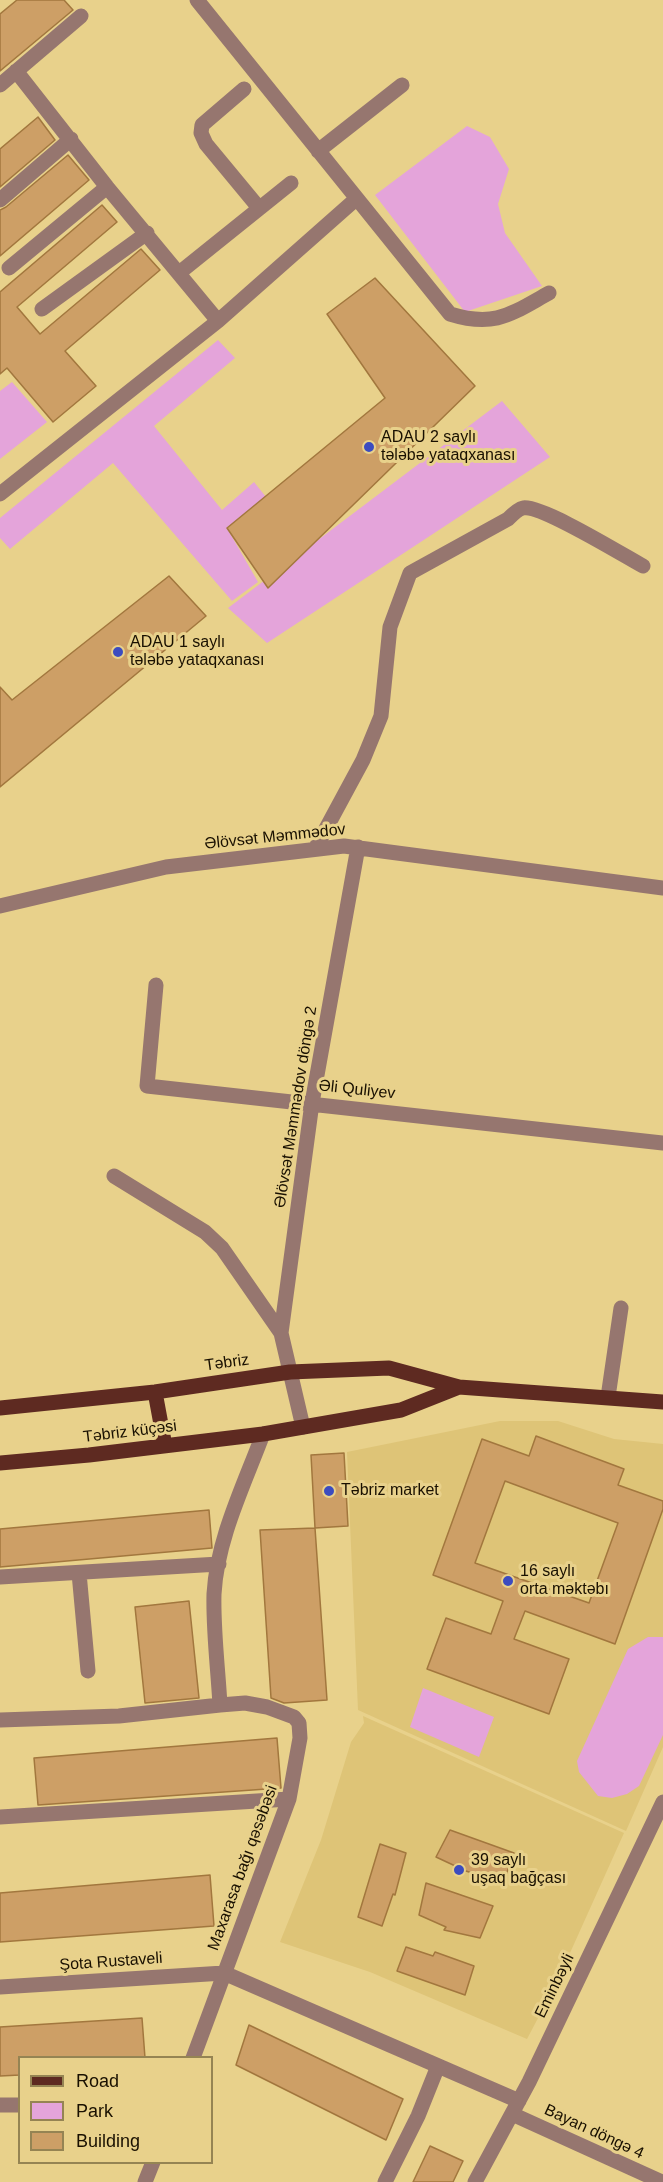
<!DOCTYPE html>
<meta charset="utf-8">
<style>
body{margin:0}
#map{position:relative;width:663px;height:2182px;overflow:hidden;background:#e8d18b;font-family:Arial,sans-serif}
canvas{display:block}
.legend{position:absolute;left:18px;top:2056px;width:195px;height:108px;box-sizing:border-box;background:#e8d18b;border:2px solid #958453;margin:0;padding:8px 10px;list-style:none;font-size:18px;color:#191000}
.legend li{display:flex;align-items:center;gap:12px;height:30px}
.legend b{width:30px;border:2px solid #958453}
</style>
<div id="map">
<canvas width="663" height="2182"></canvas>
<ul class="legend">
<li><b style="height:8px;background:#5e2a21"></b>Road</li>
<li><b style="height:16px;background:#e4a4da"></b>Park</li>
<li><b style="height:16px;background:#cd9f66"></b>Building</li>
</ul>
</div>
<script>
const context = document.querySelector('canvas').getContext('2d');
context.lineJoin = 'round';
function fill(path, color) {
  context.fillStyle = color;
  context.fill(path, 'evenodd');
}
function strokePath(path, color, width, dash) {
  context.strokeStyle = color;
  context.lineWidth = width;
  context.lineCap = dash ? 'butt' : 'round';
  context.setLineDash(dash || []);
  context.stroke(path);
}
function write(font, color, halo, rows, align = 'center') {
  context.font = font + ' Arial,sans-serif';
  context.lineWidth = 6;
  context.setLineDash([]);
  context.textBaseline = 'middle';
  context.strokeStyle = halo;
  context.fillStyle = color;
  for (const [text, x, y, turn = 0] of rows) {
    context.save();
    context.translate(x, y);
    context.rotate((+turn || 0) * Math.PI / 180);
    context.textAlign = isNaN(turn) ? turn : align;
    if (halo) context.strokeText(text, 0, 0);
    context.fillText(text, 0, 0);
    context.restore();
  }
}
fill(new Path2D(`
 M500,1421H558L614,1439L663,1444V1747L626,1831L358,1710L347,1452Z
 M363,1716L624,1833L556,1984L527,2039L370,1972L280,1942L321,1840L351,1742L364,1723Z`), '#dec477');
fill(new Path2D(`
 M467,126L490,137L509,169L498,204L505,233L542,286L465,312L375,195Z
 M218,340L235,358L154,426L222,510L254,482L266,497L227,528L258,582L232,601L113,463L10,549L0,538V518Z
 M12,382L47,422L0,459V391Z
 M502,401L550,457L267,643L228,608Z
 M648,1637H663V1735L639,1786L627,1794L612,1798L598,1796L579,1772L577,1761L628,1649Z
 M423,1688L494,1717L479,1757L410,1727Z`), '#e4a4da');
const building = new Path2D(`
 M17,0H64L73,10L0,71V14Z
 M38,117L55,140L0,187V149Z
 M68,155L89,180L0,256V210L6,207Z
 M102,205L117,222L17,307L40,334L141,249L160,270L65,351L96,386L53,422L7,368L0,374V292Z
 M375,278L475,386L268,588L227,528L385,398L327,314Z
 M169,576L206,616L0,787V687L12,700Z
 M536,1436L624,1469L618,1485L663,1501V1509L615,1644L525,1611L514,1639L569,1659L549,1714L427,1669L446,1618L491,1634L503,1601L433,1575L482,1439L529,1456ZM505,1481L618,1523L589,1603L475,1563Z
 M344,1453L348,1526L315,1528L311,1455Z
 M209,1510L212,1548L0,1567V1529Z
 M315,1528L327,1700L284,1703L271,1698L260,1530Z
 M189,1601L199,1698L145,1703L135,1607Z
 M277,1738L281,1788L38,1805L34,1758Z
 M450,1830L514,1853L503,1883L466,1871L436,1857Z
 M380,1844L406,1853L395,1895L393,1894L382,1926L358,1917Z
 M210,1875L214,1926L0,1942V1893Z
 M426,1883L493,1906L480,1938L444,1930L446,1927L419,1915Z
 M406,1947L433,1956L435,1952L474,1966L465,1995L397,1971Z
 M142,2018L145,2058H20V2075L0,2076V2027Z
 M249,2025L403,2099L386,2140L236,2065Z
 M430,2146L463,2161L453,2182H413Z`);
fill(building, '#cd9f66');
strokePath(building, '#a2773e', 1.5);
strokePath(new Path2D(`
 M197,0L450,314C495,328 511,314 549,293
 M16,71L107,187L218,321
 M0,85L81,16
 M244,89L202,125L201,133L206,144L259,208
 M318,151L402,85
 M0,200L71,139
 M9,268L107,187
 M179,273L291,183
 M42,309L147,233
 M0,494L218,321L356,199
 M315,849L363,760L381,716L390,627L410,573L508,519C512,515 518,509 523,508C540,504 623,555 643,566
 M0,906L166,867L344,846L663,888
 M156,985L147,1086L663,1143
 M114,1176L205,1232L222,1248L281,1333
 M608,1397L621,1308
 M303,1427L281,1333L312,1103L358,847
 M79,1573L88,1671
 M0,1577L219,1564
 M0,1720L119,1716L220,1705
 M0,1817L289,1799
 M0,1987L224,1973L519,2101
 M193,2058L289,1799L300,1738L299,1723L294,1717L267,1707L245,1703L220,1705C218,1668 213,1630 214,1594C217,1539 244,1485 263,1434
 M0,2105H20
 M512,2114L662,2182
 M145,2182L153,2162
 M385,2182L418,2116L438,2066
 M475,2182L529,2082L663,1802`), '#96766f', 15);
strokePath(new Path2D(`
 M155,1392L165,1446
 M0,1408L155,1392L290,1372L389,1368L459,1387L663,1402
 M0,1463L89,1455L263,1434L401,1410L459,1387`), '#5e2a21', 15);
for (const [x, y, r, color] of [
 [369,447,6,"#3c4cbf"],
 [118,652,6,"#3c4cbf"],
 [329,1491,6,"#3c4cbf"],
 [508,1581,6,"#3c4cbf"],
 [459,1870,6,"#3c4cbf"]
]) {
  const dot = new Path2D();
  dot.arc(x, y, r, 0, 2 * Math.PI);
  context.fillStyle = color;
  context.fill(dot);
  strokePath(dot, '#e8d18b', 2);
}
write('16px', '#191000', '#e8d18b', [
 ["ADAU 2 saylı",381,438],
 ["tələbə yataqxanası",381,456],
 ["ADAU 1 saylı",130,643],
 ["tələbə yataqxanası",130,661],
 ["Təbriz market",341,1491],
 ["16 saylı",520,1572],
 ["orta məktəbı",520,1590],
 ["39 saylı",471,1861],
 ["uşaq bağçası",471,1879]
], 'left');
write('16px', '#191000', '#e8d18b', [
 ["Əlövsət Məmmədov",275,837,-6],
 ["Əli Quliyev",357,1090,6],
 ["Əlövsət Məmmədov döngə 2",296,1107,-81],
 ["Təbriz",227,1363,-8],
 ["Təbriz küçəsi",130,1432,-7],
 ["Maxarasa bağı qəsəbəsi",243,1868,-70],
 ["Şota Rustaveli",111,1962,-4],
 ["Eminbəyli",555,1986,-64],
 ["Bayan döngə 4",594,2132,25]
]);
</script>
